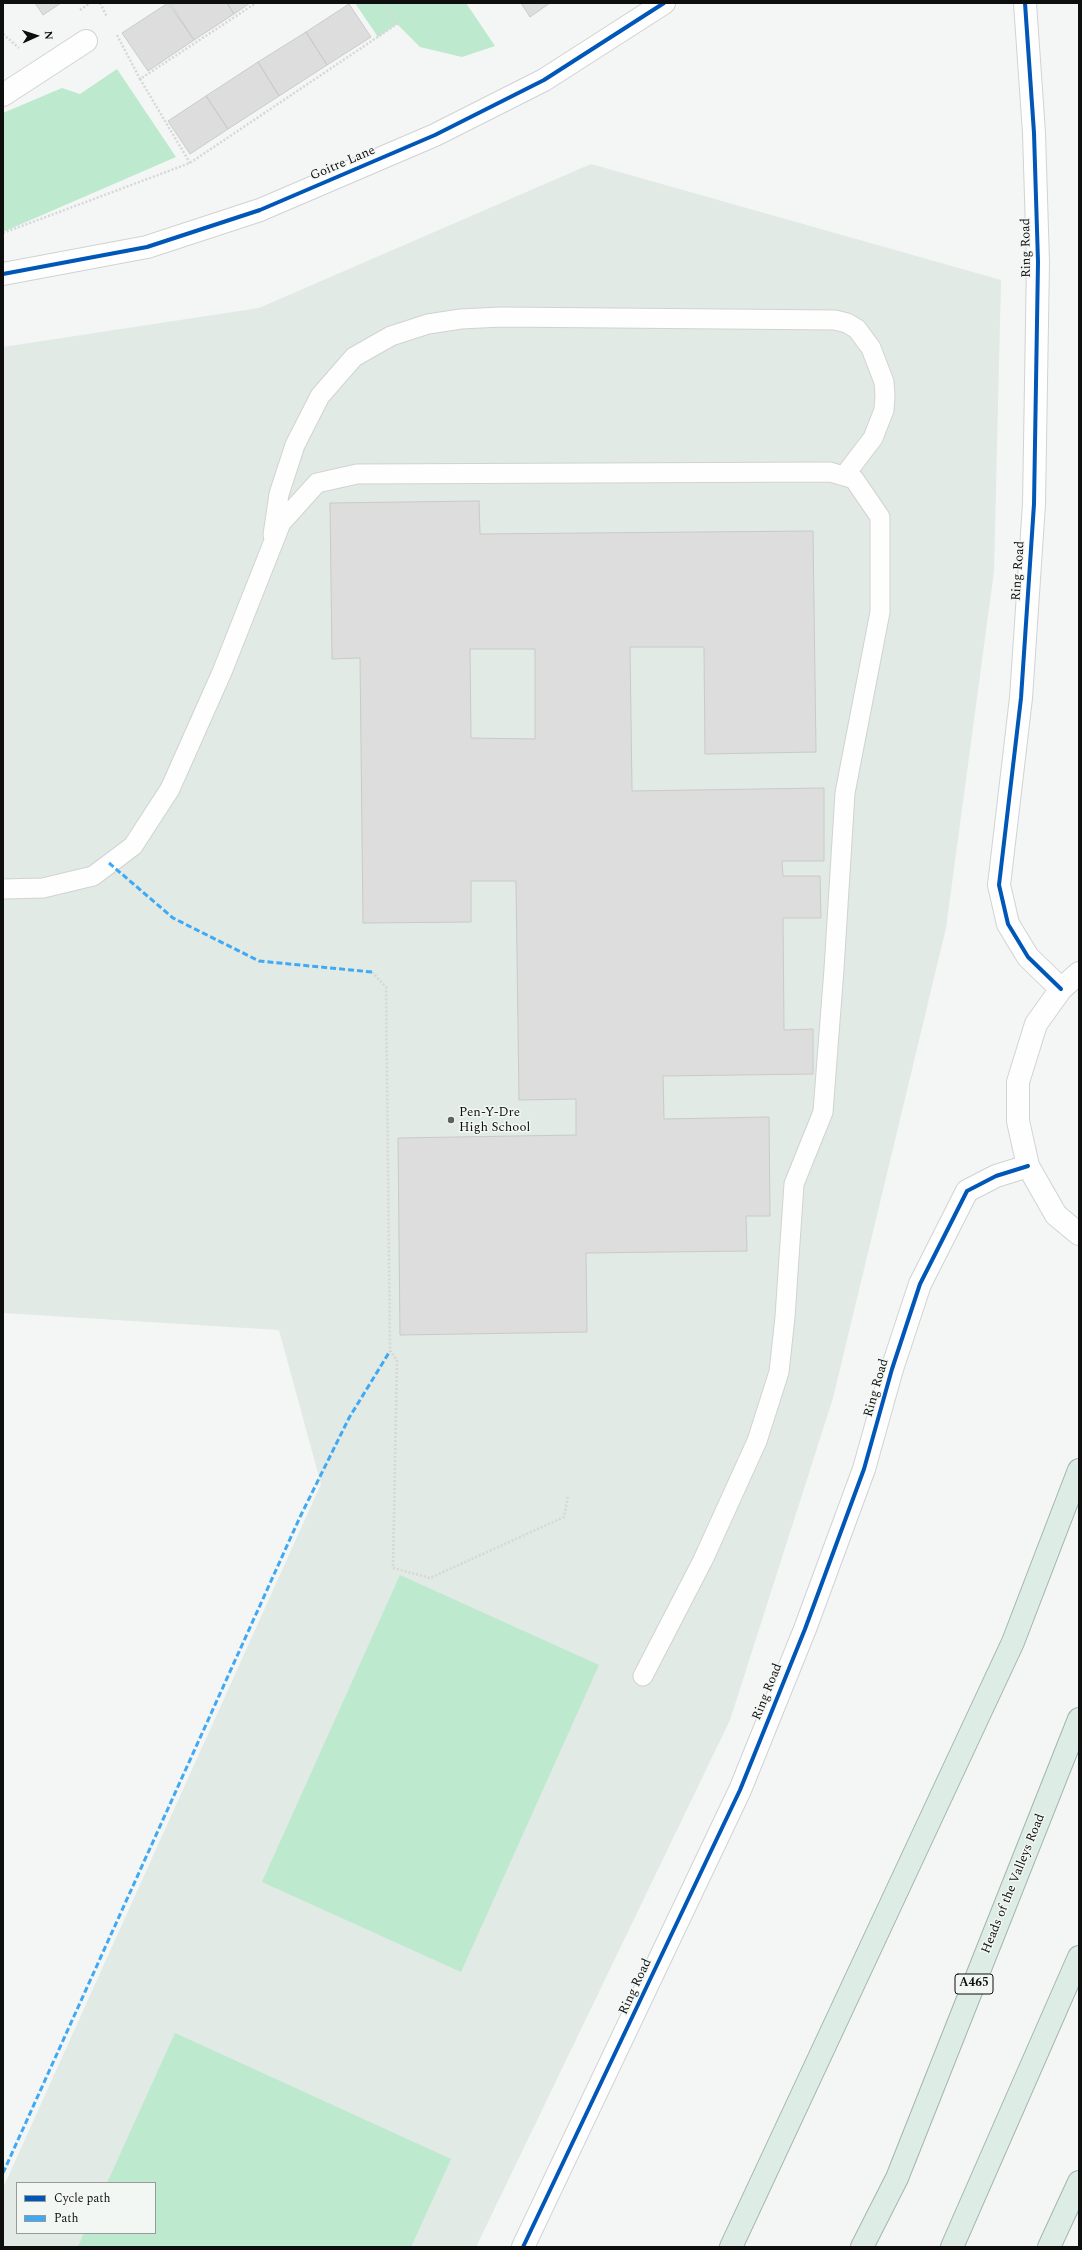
<!DOCTYPE html>
<style>
body{margin:0}
#map{position:relative;width:1082px;height:2250px;overflow:hidden;background:#f3f6f4;font-family:Spectral,serif}
canvas{display:block}
.frame{position:absolute;inset:0;border:4px solid #0d0f0e;pointer-events:none}
.legend{position:absolute;left:16px;top:2182px;width:140px;height:52px;box-sizing:border-box;background:#f2f7f4;border:1px solid #969a98;margin:0;padding:5px 7px;list-style:none;font-size:12px;color:#0d0f0e}
.legend li{display:flex;align-items:center;gap:8px;height:20px}
.legend b{width:20px;border:1px solid #969a98}
.north{position:absolute;left:16px;top:16px;width:40px;height:40px;-webkit-text-stroke:3px #f2f7f4;paint-order:stroke;rotate:87deg;font-size:11px;font-weight:700;line-height:16px;text-align:center;color:#0d0f0e}
.north::after{content:'';display:block;margin:auto;width:14px;height:18px;background:#0d0f0e;clip-path:polygon(50% 0,100% 100%,50% 72%,0 100%)}
</style>
<div id="map">
<canvas width="1082" height="2250"></canvas>
<div class="frame"></div>
<ul class="legend">
<li><b style="height:5px;background:#0057b8"></b>Cycle path</li>
<li><b style="height:5px;background:#3fa9f5"></b>Path</li>
</ul>
<div class="north">N</div>
</div>
<script>
const ctx = document.querySelector('canvas').getContext('2d');
ctx.lineJoin = 'round';
function fill(path, color) { ctx.fillStyle = color; ctx.fill(path, 'evenodd'); }
const poly = rows => new Path2D(rows.map(r => 'M' + r).join(''));
function stroke(path, color, width, dash) { ctx.strokeStyle = color; ctx.lineWidth = width; ctx.lineCap = dash ? 'butt' : 'round'; ctx.setLineDash(dash || []); ctx.stroke(path); }
function label(font, color, halo, rows, align = 'center') {
  ctx.font = font + ' Spectral,serif'; ctx.lineWidth = 3; ctx.setLineDash([]); ctx.textBaseline = 'middle'; ctx.strokeStyle = halo; ctx.fillStyle = color; for (const [text, x, y, turn = 0] of rows) {
    ctx.save(); ctx.translate(x, y); ctx.rotate((+turn || 0) * Math.PI / 180); ctx.textAlign = isNaN(turn) ? turn : align; if (halo) ctx.strokeText(text, 0, 0); ctx.fillText(text, 0, 0); ctx.restore();
  }
}
fill(poly([
 [591,164,1001,280,994,571,946,928,833,1398,730,1720,476,2247,3,2247,3,2188,321,1484,279,1330,3,1313,3,347,259,308],
 [17,2183,155,2183,155,2233,17,2233]
]), '#e1eae4');
fill(poly([
 [355,3,466,3,495,46,462,57,420,47,397,24,378,37],
 [117,69,176,157,3,232,3,113,62,88,80,94],
 [400,1575,599,1665,461,1972,262,1882],
 [175,2033,451,2159,411,2247,78,2247,84,2233,155,2233,155,2183,107,2183]
]), '#bde9cf');
const building = poly([
 [35,3,61,3,43,15,35,3],
 [168,3,194,40,148,71,122,33,168,3],
 [170,3,227,3,234,14,194,40,170,3],
 [227,3,250,3,234,14,227,3],
 [521,3,550,3,530,17,521,3],
 [349,4,371,37,327,65,306,32,349,4],
 [306,32,327,65,279,96,258,62,306,32],
 [258,62,279,96,228,129,206,96,258,62],
 [206,96,228,129,190,154,168,121,206,96],
 [479,501,480,534,813,531,816,752,705,754,704,647,630,647,632,791,824,788,824,861,782,861,783,876,820,876,821,918,783,918,784,1030,813,1029,813,1074,663,1076,664,1119,769,1117,770,1216,746,1216,747,1251,586,1253,587,1332,400,1335,398,1138,576,1135,576,1099,519,1100,516,881,471,881,471,922,363,923,360,658,332,659,330,503,479,501],
 [470,649,535,649,535,739,471,738,470,649]
]);
fill(building, '#ddd');
stroke(building, '#c9caca', 1);
const service = poly([
 [273,535,279,494,295,445,320,396,354,357,391,336,428,324,461,319,501,317,835,320,847,323,857,329,871,348,884,382,885,395,884,410,873,438,844,476],
 [3,889,43,888,93,876,133,846,170,789,222,672,281,523,317,483,357,474,830,472,854,479,880,517,880,612,845,793,834,969,823,1112,794,1184,785,1317,779,1372,757,1441,703,1560,643,1676]
]);
const minor = poly([
 [3,95,86,41],
 [3,274,147,247,260,210,435,135,544,80,664,3]
]);
const tertiary = poly([
 [1025,3,1034,133,1038,262,1034,504,1021,698,999,885,1008,924,1028,957,1061,989],
 [1079,973,1061,989,1036,1024,1018,1082,1018,1121,1028,1166,1056,1215,1079,1234],
 [523,2247,740,1790,805,1629,864,1469,892,1369,920,1284,967,1191,996,1176,1028,1166]
]);
const trunk = poly([
 [731,2247,1013,1642,1079,1470],
 [862,2247,897,2178,1079,1719],
 [952,2247,1079,1957],
 [1049,2247,1079,2182]
]);
stroke(service, '#d1d3d2', 21);
stroke(minor, '#d1d3d2', 24);
stroke(tertiary, '#d1d3d2', 24);
stroke(trunk, '#a3b6ac', 24);
stroke(poly([
 [100,3,107,17],
 [80,10,90,3],
 [3,34,19,48],
 [117,35,140,79,256,3],
 [140,79,190,163],
 [3,233,190,163,397,24,383,3],
 [372,972,386,987,390,1351,397,1360,393,1568,430,1578,564,1517,568,1496]
]), '#d7d7d7', 2.5, [2, 2]);
stroke(service, '#fdfefd', 19);
stroke(minor, '#fdfefd', 22);
stroke(tertiary, '#fdfefd', 22);
stroke(trunk, '#deece6', 22);
stroke(poly([
 [109,863,173,918,259,961,372,972],
 [3,2173,300,1517,349,1418,390,1351]
]), '#3fa9f5', 3, [6, 3]);
stroke(poly([
 [1025,3,1034,133,1038,262,1034,504,1021,698,999,885,1008,924,1028,957,1061,989],
 [3,274,147,247,260,210,435,135,544,80,664,3],
 [523,2247,740,1790,805,1629,864,1469,892,1369,920,1284,967,1191,996,1176,1028,1166]
]), '#0057b8', 4);
for (const [x, y, r, color] of [
 [451,1120,4,"#5e605e"]
]) { const dot = new Path2D(); dot.arc(x, y, r, 0, 2 * Math.PI); ctx.fillStyle = color; ctx.fill(dot); stroke(dot, '#f2f7f4', 1.5); }
for (const [x, y, w] of [
 [974,1984,38]
]) { const box = new Path2D(); box.roundRect(x - w / 2, y - 10, w, 20, 3); ctx.fillStyle = '#f2f7f4'; ctx.fill(box); stroke(box, '#0d0f0e', 1); }
label('bold 12px', '#0d0f0e', null, [
 ["A465",974,1984]
]);
label('13px', '#0d0f0e', '#f2f7f4', [
 ["Goitre Lane",343,164,-23],
 ["Ring Road",1027,248,-91],
 ["Ring Road",1019,571,-86],
 ["Ring Road",877,1388,-74],
 ["Ring Road",768,1692,-68],
 ["Heads of the Valleys Road",1014,1884,-68],
 ["Ring Road",636,1987,-65]
]);
label('13px', '#0d0f0e', '#f2f7f4', [
 ["Pen-Y-Dre",459,1113],
 ["High School",459,1128]
], 'left');
</script>
